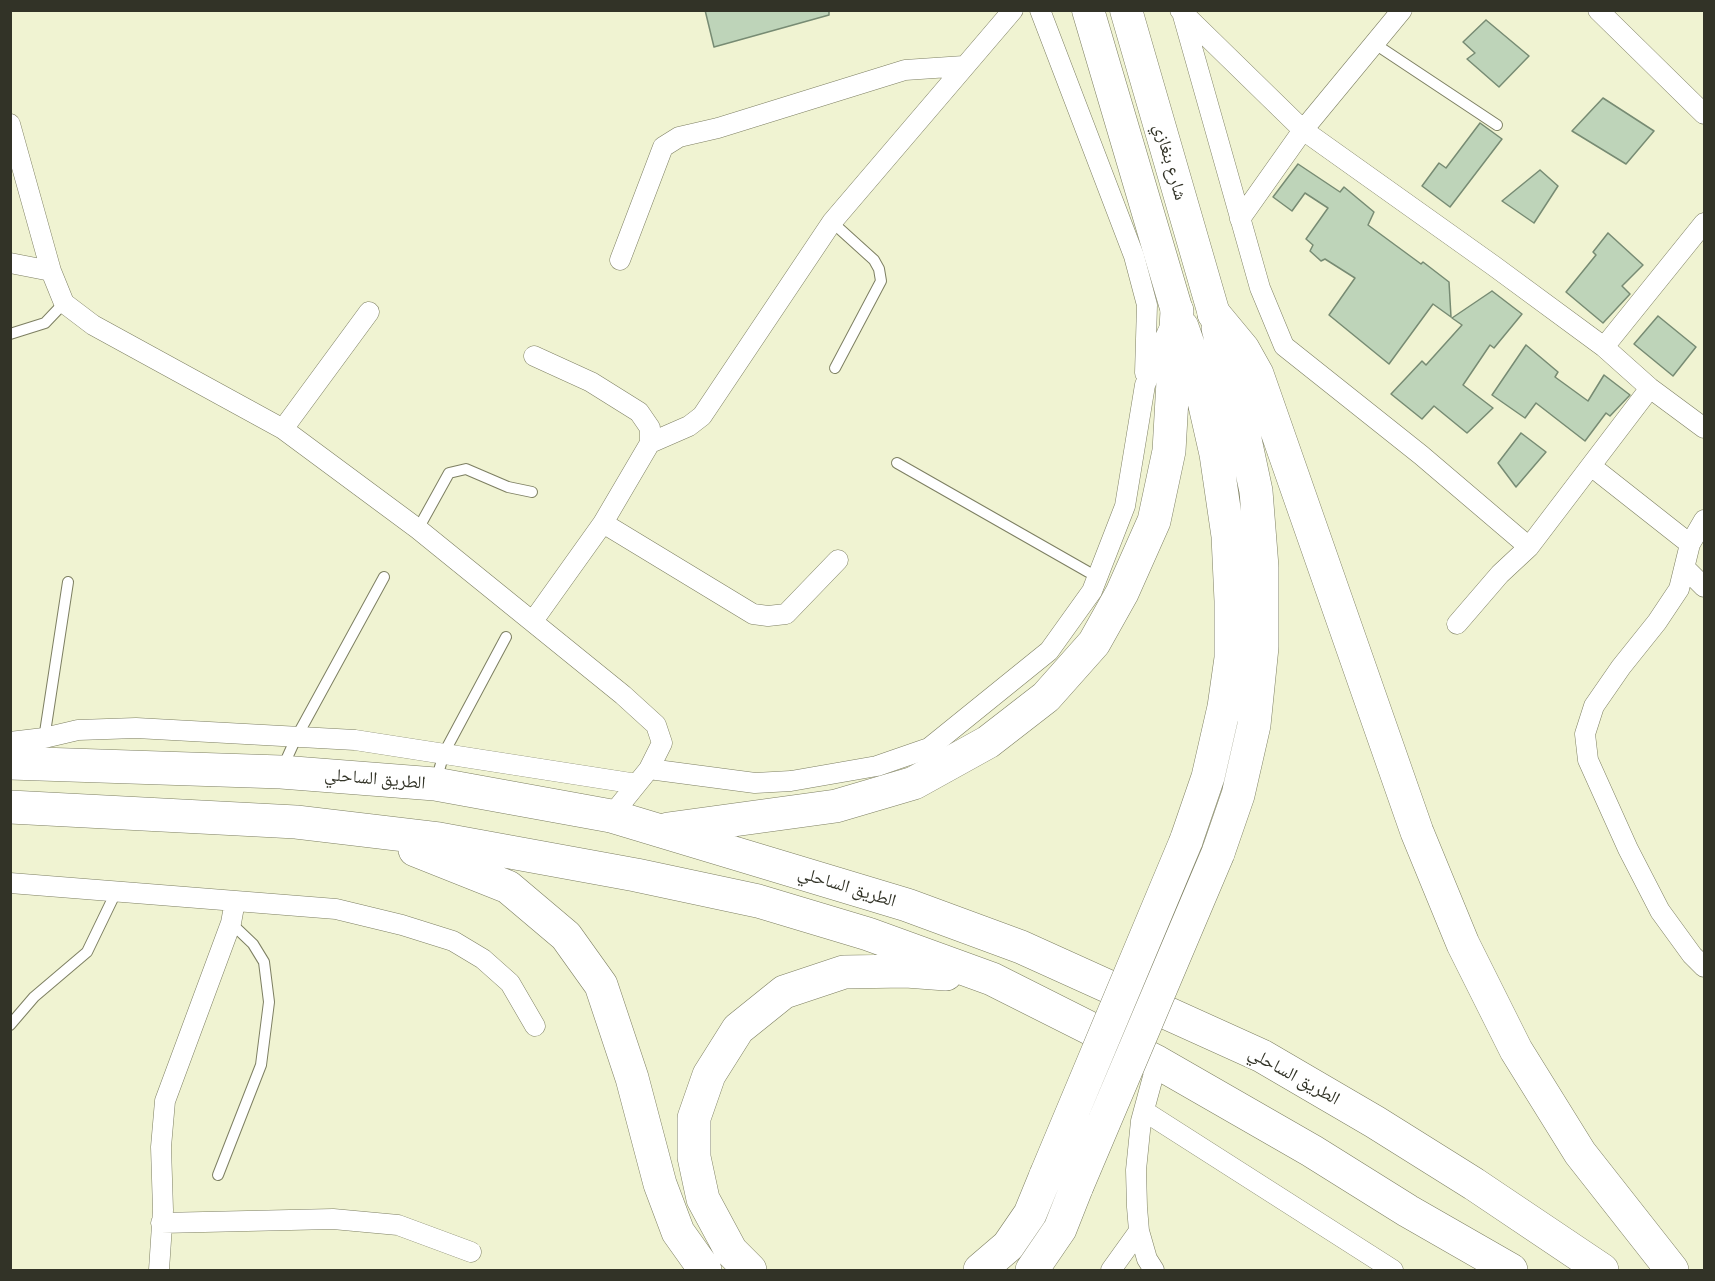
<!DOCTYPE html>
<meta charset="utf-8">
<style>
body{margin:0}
#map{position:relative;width:1715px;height:1281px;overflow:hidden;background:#f0f3d2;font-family:Cabin,sans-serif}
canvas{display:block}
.frame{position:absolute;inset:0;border:12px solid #323327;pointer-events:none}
</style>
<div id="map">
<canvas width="1715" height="1281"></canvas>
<div class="frame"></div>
</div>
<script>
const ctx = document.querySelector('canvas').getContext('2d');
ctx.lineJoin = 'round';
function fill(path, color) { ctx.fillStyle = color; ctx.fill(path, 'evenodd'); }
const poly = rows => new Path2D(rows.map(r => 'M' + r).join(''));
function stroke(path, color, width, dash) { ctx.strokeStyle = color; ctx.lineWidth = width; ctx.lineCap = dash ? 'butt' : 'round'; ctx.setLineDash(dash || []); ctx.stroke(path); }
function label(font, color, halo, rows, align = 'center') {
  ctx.font = font + ' Cabin,"Noto Naskh Arabic",sans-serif'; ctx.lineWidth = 4.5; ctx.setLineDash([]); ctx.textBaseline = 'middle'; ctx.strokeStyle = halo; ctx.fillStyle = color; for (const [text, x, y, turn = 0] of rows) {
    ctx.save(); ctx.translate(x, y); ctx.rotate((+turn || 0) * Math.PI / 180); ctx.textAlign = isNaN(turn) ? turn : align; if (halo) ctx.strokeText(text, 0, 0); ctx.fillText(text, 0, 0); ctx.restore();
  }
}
const building = poly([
 [705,10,829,10,829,15,714,47,705,10],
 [1486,20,1529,56,1499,87,1467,59,1475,53,1463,42,1486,20],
 [1603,98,1654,131,1626,164,1572,131,1603,98],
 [1480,123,1502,139,1450,207,1422,186,1439,163,1446,168,1480,123],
 [1298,164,1340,192,1344,187,1374,212,1368,225,1421,264,1423,262,1449,282,1451,317,1433,304,1389,364,1329,315,1355,278,1325,259,1321,261,1310,251,1313,245,1306,239,1328,208,1305,193,1292,211,1273,197,1298,164],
 [1540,170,1558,186,1534,223,1502,201,1540,170],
 [1608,233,1643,265,1622,286,1630,294,1603,323,1566,292,1596,255,1593,252,1608,233],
 [1492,291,1522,314,1494,348,1490,345,1463,385,1493,408,1467,433,1434,406,1422,419,1391,394,1422,361,1426,365,1462,325,1452,318,1492,291],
 [1658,316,1696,347,1673,376,1634,344,1658,316],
 [1526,345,1558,372,1555,377,1588,401,1604,375,1630,395,1610,416,1606,413,1585,441,1536,403,1525,418,1492,395,1526,345],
 [1521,433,1546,452,1516,487,1498,463,1521,433]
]);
fill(building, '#bed4b9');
stroke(building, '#778b73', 1.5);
const service = poly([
 [1375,44,1497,125],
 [832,222,874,260,879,269,881,281,835,368],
 [10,334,45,323,64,303],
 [897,463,1097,577],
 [418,529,449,473,466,469,508,487,532,492],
 [44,739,68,582],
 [282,769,296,738,384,577],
 [436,781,444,753,506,637],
 [10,1025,34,997,87,952,116,892],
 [218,1175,261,1065,269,1002,264,962,253,944,231,923]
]);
const minor = poly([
 [1040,10,1134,256,1147,305,1145,373],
 [1180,10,1303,130,1494,266,1604,347,1650,388,1704,428],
 [1598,10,1704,114],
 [1182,12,1260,288,1284,346,1421,455,1529,547],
 [10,124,51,271,64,303,93,325,283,429,418,529,623,695,656,725,662,743,649,769,611,816],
 [1240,219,1303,130,1402,10],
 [620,260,663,147,679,137,718,128,905,70,964,66],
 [10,263,51,271],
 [1604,347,1704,223],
 [283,429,369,312],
 [650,443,689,426,702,416,832,222,1013,10],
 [1591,466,1690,544],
 [1704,520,1690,544,1679,589,1657,622,1621,667,1594,706,1585,734,1588,760,1628,849,1660,911,1692,955,1704,967],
 [603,523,753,614,768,616,786,614,838,560],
 [1685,568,1704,587],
 [533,621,603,523,650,443,650,428,639,412,591,382,534,356],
 [1457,624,1500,574,1529,547,1650,388],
 [10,742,44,738,78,730,136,728,355,740,637,784],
 [649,769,755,783,791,781,877,766,929,748,1049,651,1092,591,1125,506,1145,385,1168,331],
 [10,883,336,909,402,925,453,941,483,959,510,983,535,1026],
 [1144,1111,1393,1270],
 [161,1223,333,1219,398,1225,471,1252],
 [159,1270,163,1210,161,1147,165,1101,231,923,235,901],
 [1111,1270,1139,1231],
 [1154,1270,1147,1259,1139,1231,1137,1207,1136,1170,1141,1121,1157,1062]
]);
const primary = poly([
 [1088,10,1177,311],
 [1126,10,1214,314]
]);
const trunk = poly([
 [1214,314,1243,349,1257,374,1417,832,1463,944,1516,1050,1580,1153,1672,1270],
 [1182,327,1197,370,1216,454,1228,536,1231,601,1231,658,1224,707,1208,777,1186,841],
 [1218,328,1237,402,1256,491,1262,567,1262,647,1254,725,1238,795,1218,853],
 [10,763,281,772,435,784,611,816,907,905,1021,947,1262,1056,1375,1122,1474,1184,1602,1270],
 [10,807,296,822,439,839,636,875,758,901,868,934,992,979,1157,1062,1312,1151,1408,1211,1511,1270],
 [668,829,836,806,914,783,988,742,1046,697,1094,643,1122,593,1154,521,1169,451,1177,311],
 [415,850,508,887,566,936,601,985,632,1078,660,1184,678,1232,705,1270],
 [750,1270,731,1251,703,1199,694,1157,694,1118,709,1075,738,1029,784,992,844,972,906,971,946,974],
 [980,1270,1008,1246,1030,1214,1046,1175],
 [1032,1270,1060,1229,1077,1186]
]);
stroke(service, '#7d7f62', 12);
stroke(minor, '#7d7f62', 21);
stroke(primary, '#7d7f62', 33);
stroke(trunk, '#7d7f62', 34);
stroke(service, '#fff', 10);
stroke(minor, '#fff', 20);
stroke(primary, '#fff', 32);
stroke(trunk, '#fff', 33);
const trunkBridge = poly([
 [1046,1175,1186,841],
 [1077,1186,1218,853]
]);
stroke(trunkBridge, '#7d7f62', 34, []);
stroke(trunkBridge, '#fff', 33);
label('18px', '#323327', '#fff', [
 ["شارع بنغازي",1170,162,74],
 ["الطريق الساحلي",375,779,5],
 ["الطريق الساحلي",847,887,17],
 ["الطريق الساحلي",1294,1076,29]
]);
</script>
